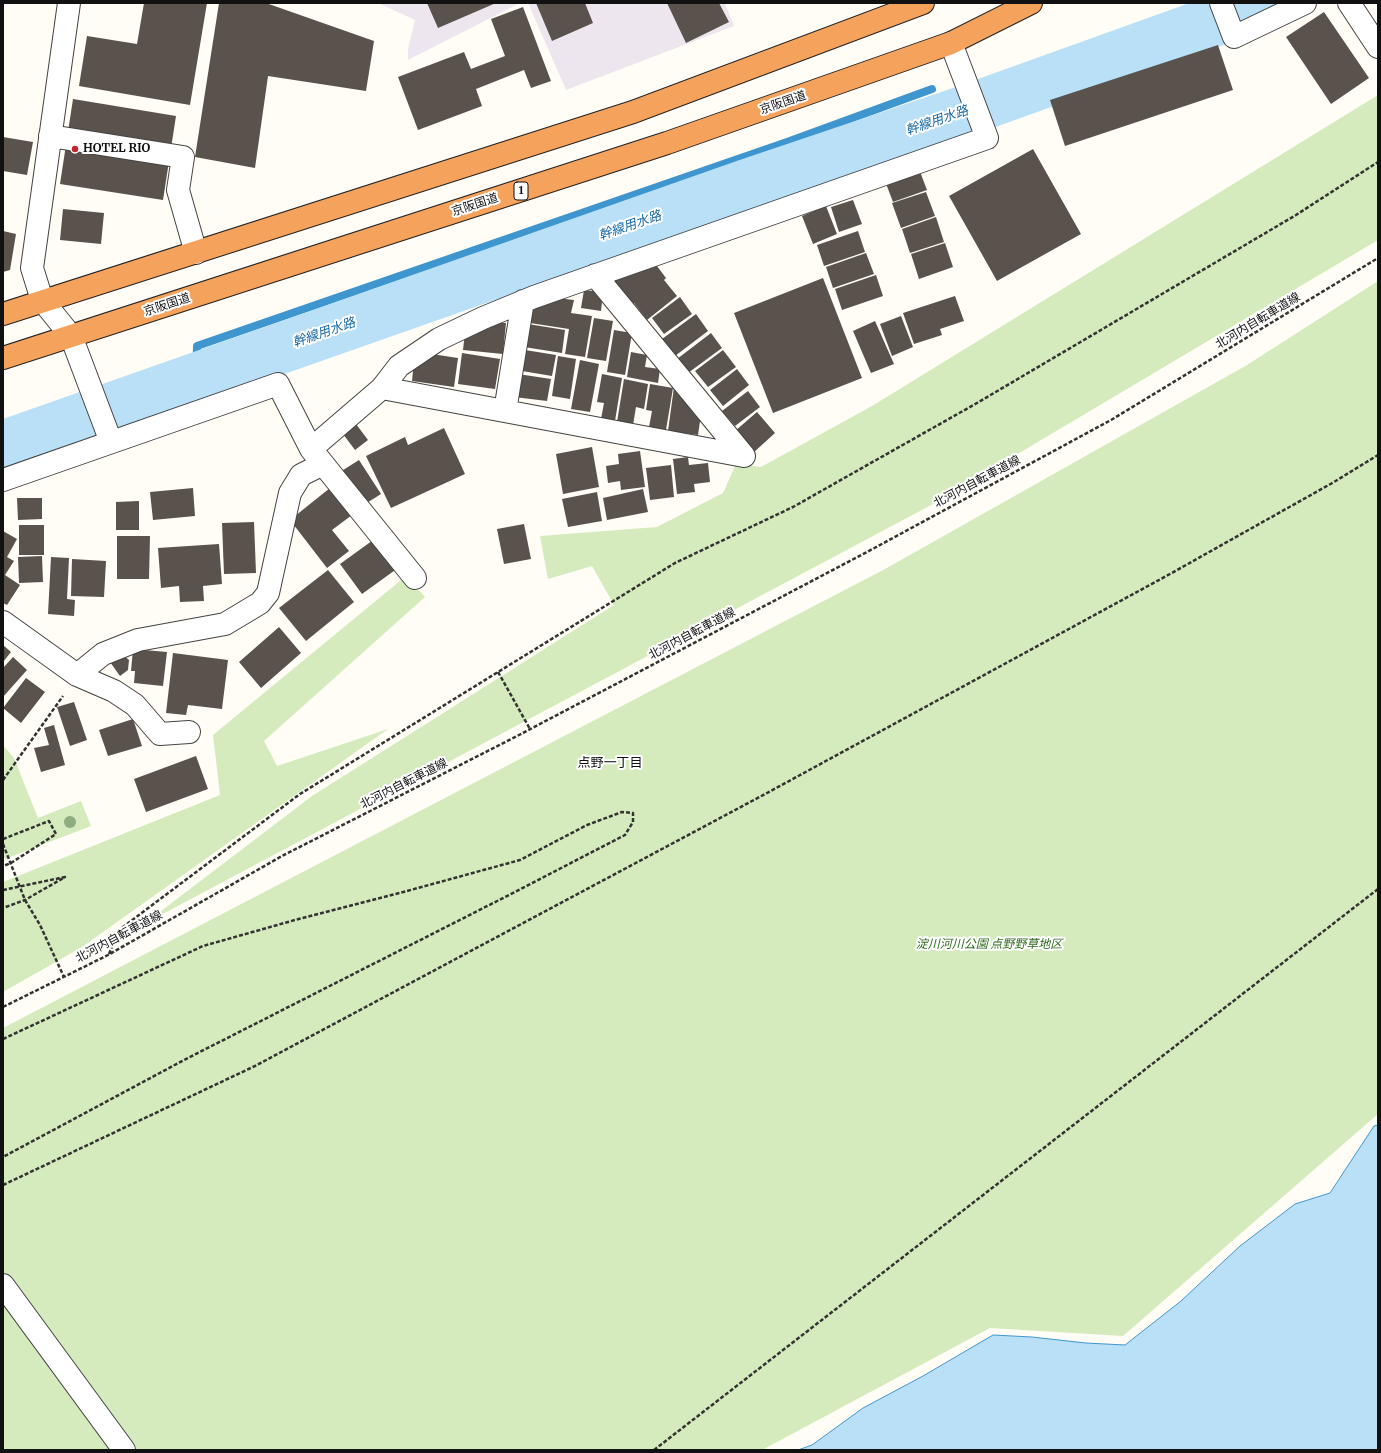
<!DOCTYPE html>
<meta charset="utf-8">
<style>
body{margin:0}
#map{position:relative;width:1381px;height:1453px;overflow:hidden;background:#fffdf5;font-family:Merriweather,serif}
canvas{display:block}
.frame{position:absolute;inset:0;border:4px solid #111;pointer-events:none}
</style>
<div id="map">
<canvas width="1381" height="1453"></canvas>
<div class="frame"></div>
</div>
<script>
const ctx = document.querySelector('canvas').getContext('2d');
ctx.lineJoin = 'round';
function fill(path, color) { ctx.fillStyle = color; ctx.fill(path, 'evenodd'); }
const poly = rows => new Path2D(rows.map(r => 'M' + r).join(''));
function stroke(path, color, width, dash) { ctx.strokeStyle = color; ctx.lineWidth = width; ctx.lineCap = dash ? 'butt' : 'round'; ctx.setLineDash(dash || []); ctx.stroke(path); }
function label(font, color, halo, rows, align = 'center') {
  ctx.font = font + ' Merriweather,"Noto Sans JP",serif'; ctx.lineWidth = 4; ctx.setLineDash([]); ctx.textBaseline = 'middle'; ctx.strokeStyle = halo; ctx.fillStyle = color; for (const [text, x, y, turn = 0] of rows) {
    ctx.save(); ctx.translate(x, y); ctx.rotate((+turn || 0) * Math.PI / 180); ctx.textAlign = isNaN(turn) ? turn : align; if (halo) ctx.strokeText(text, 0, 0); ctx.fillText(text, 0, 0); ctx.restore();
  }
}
fill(poly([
 [378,3,520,3,408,60,408,49,415,20],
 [528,3,725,3,734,26,566,90]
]), '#eee6ef');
fill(poly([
 [1378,95,1378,240,935,503,144,924,312,796,614,605,592,566,548,579,540,536,657,527,723,493,736,464,761,467,872,406],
 [1378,281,1378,1114,1123,1336,990,1328,762,1450,3,1450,3,1028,885,569,1247,365],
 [406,576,425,597,264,741,277,766,388,729,82,947,3,992,3,882,220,795,213,735],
 [3,745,14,758,38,818,81,801,91,826,5,859,3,854]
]), '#d5ebbd');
const water = poly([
 [1378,1125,1378,1450,798,1450,812,1445,863,1408,923,1376,993,1335,1032,1337,1086,1343,1125,1345,1181,1301,1240,1246,1295,1204,1330,1193,1374,1126,1378,1125]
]);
fill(water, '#b9e0f7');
stroke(water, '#3f96cf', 1);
stroke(poly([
 [196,379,197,346,787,142,932,89]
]), '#3f96cf', 8);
stroke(poly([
 [3,446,748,184,959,113,1212,22,1256,3]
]), '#b9e0f7', 51);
fill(poly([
 [144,3,207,3,190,105,79,86,87,36,137,44],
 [219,3,266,3,374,41,366,91,268,76,255,168,195,157],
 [427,3,496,3,438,28],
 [536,3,585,3,593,23,552,41],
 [667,3,719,3,729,22,686,43],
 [523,7,551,81,531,88,524,70,476,89,482,106,418,130,398,77,464,52,471,69,505,56,491,19],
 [1324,12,1369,78,1331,104,1286,37],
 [1218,45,1233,90,1065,146,1050,100],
 [73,99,176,116,163,200,60,184],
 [3,137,33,142,27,175,3,171],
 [1033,149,1081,234,997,281,949,196],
 [919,169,927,190,893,202,885,181],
 [926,192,935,216,901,228,892,203],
 [853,200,862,224,839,232,831,207],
 [826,206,837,234,813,244,802,216],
 [63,209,104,213,101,244,60,240],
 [936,217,944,242,910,253,902,229],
 [3,231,16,234,10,270,3,272],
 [858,231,865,252,824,266,817,245],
 [945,243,953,267,919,279,911,254],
 [866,253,874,274,833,288,826,267],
 [651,258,666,278,664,280,677,296,647,320,634,303,630,306,612,283,628,271],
 [876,275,883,296,842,310,835,289],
 [823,278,862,378,773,413,734,313],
 [584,290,603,292,601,311,581,308],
 [955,296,964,321,940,329,942,335,914,344,903,313],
 [680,297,692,314,664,334,652,318],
 [557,298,574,300,571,313,592,316,585,357,565,354,569,329,530,323,533,307],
 [696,314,708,331,675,356,662,339],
 [901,316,913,347,892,356,880,324],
 [594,318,613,321,606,361,587,358],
 [486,321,506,323,503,354,463,350,465,332],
 [875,321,894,364,871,373,853,331],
 [528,324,565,330,562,353,524,347],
 [614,330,632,333,625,375,607,372],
 [711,333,722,348,688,373,677,359],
 [525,350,556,355,552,376,522,371],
 [723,350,736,367,708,387,695,371],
 [631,352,647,355,645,367,660,369,658,383,627,377],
 [425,353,458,358,454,387,412,381,414,361],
 [462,353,500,359,495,389,458,384],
 [558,356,576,359,570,399,552,396],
 [580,360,599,364,590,412,571,409],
 [737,369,749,385,723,406,710,390],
 [518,374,551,379,547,401,514,397],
 [602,374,622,378,615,421,601,419,604,403,597,402],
 [624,379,648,384,644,409,636,407,633,425,617,422],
 [650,384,673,388,666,430,649,427,652,411,646,410],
 [674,387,682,389,680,397,689,399,701,414,698,435,668,431],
 [748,391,760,407,735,426,722,411],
 [757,412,775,433,753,453,735,431],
 [356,424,368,440,355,450,343,434],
 [444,428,465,474,391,508,366,456,405,437,408,445],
 [592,447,599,487,563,494,556,454],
 [640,451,645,487,621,490,620,481,608,483,606,466,619,464,618,454],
 [688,457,689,465,708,463,710,482,694,484,695,492,677,494,673,459],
 [359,460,381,494,362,506,340,472],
 [671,465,674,497,650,500,646,468],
 [193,488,195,516,153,520,150,492],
 [330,488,352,515,332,530,349,551,327,568,290,520],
 [643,489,648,512,607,520,603,498],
 [597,492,602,521,568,527,562,499],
 [17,498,42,498,42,519,18,520],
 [139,501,139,530,116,530,116,502],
 [254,522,256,573,224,574,222,523],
 [524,524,531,559,504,564,497,529],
 [19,525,44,525,44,555,19,555],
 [3,531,17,539,7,557,14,561,5,575,20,585,7,605,3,603],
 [117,536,150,536,149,579,117,579],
 [376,538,398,568,362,594,340,564],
 [219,544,222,584,203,586,204,601,180,602,179,586,161,588,158,548],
 [42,556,43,582,19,583,18,557],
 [51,557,69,558,67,599,75,600,74,616,48,614],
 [72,559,106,561,104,597,71,596],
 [328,570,354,602,306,641,279,608],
 [279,627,301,653,261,688,239,662],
 [3,645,11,652,3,662],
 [133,649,167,652,163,686,134,683,135,671,131,671],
 [173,653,228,660,222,709,188,705,186,715,166,713],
 [122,654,129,660,128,670,120,676,110,662],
 [13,657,27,670,3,697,3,668],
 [26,678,45,692,21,723,3,708],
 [74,702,87,740,70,746,57,707],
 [133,719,142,746,108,756,99,730],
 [54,725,65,765,41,772,34,748,49,745,44,728],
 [196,756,208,789,146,812,134,779]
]), '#5a524d');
const minor = poly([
 [69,3,32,268,42,300,71,336,111,442],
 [1221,3,1234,37,1305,3],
 [1349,3,1378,47],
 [50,136,183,157,178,190,196,253],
 [382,388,744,456,595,275],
 [505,411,523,301],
 [311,449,382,388,399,366,439,339,483,318,534,297,987,138,951,43],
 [3,480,278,384,311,449,415,578],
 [3,622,77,675,114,691,135,705,160,734,189,732],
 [77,675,103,654,138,640,225,624,260,603,268,593,290,493,301,475,323,464],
 [3,1285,124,1450]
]);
const highway = poly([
 [3,314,633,112,923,3],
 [3,358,667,143,951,43,1031,3]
]);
stroke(minor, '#444', 24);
stroke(highway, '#222', 24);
stroke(poly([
 [498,672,530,729],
 [3,780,63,696],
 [3,839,49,821,56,834,11,863,3,866],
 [3,844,25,900,40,925,64,977],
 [3,890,65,877,25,900,3,908],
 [109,954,119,930,300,794,675,563,793,507,977,403,1296,215,1378,162],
 [3,1007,108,955,282,856,519,735,867,552,1111,420,1378,258],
 [3,1039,203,946,295,920,407,891,520,860,587,825,622,812,633,813,633,822,625,835,509,895,184,1060,3,1157],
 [3,1185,255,1066,767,793,1170,574,1334,482,1378,455],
 [654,1450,1378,889]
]), '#333', 2.5, [4, 2]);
stroke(minor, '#fff', 22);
stroke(highway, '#f5a25d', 22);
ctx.fillStyle = '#8dad7f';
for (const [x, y] of [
 [70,822]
]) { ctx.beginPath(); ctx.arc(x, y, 6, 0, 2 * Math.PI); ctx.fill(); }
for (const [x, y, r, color] of [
 [75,149,4,"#c4262e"]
]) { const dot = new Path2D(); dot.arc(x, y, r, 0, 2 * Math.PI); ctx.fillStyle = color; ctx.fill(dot); stroke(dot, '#fff', 1.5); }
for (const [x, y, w] of [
 [521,191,14]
]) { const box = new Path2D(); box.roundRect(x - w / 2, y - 9, w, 18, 3); ctx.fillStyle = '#fff'; ctx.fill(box); stroke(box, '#111', 1); }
label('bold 11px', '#111', null, [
 ["1",521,191]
]);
label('12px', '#111', '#fff', [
 ["京阪国道",783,103,-19],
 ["京阪国道",475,205,-18],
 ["京阪国道",167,305,-18],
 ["北河内自転車道線",1258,321,-31],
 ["北河内自転車道線",977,482,-28],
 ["北河内自転車道線",692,634,-28],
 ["北河内自転車道線",404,784,-27],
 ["北河内自転車道線",119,937,-28]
]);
label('bold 12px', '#111', '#fff', [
 ["HOTEL RIO",83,149]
], 'left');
label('italic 12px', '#2f6b1f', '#fff', [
 ["淀川河川公園 点野野草地区",989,945]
]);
label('italic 13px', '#1768a6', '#fff', [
 ["幹線用水路",937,121,-19],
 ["幹線用水路",630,226,-19],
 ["幹線用水路",324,333,-19]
]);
label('13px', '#111', '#fff', [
 ["点野一丁目",610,763]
]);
</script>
